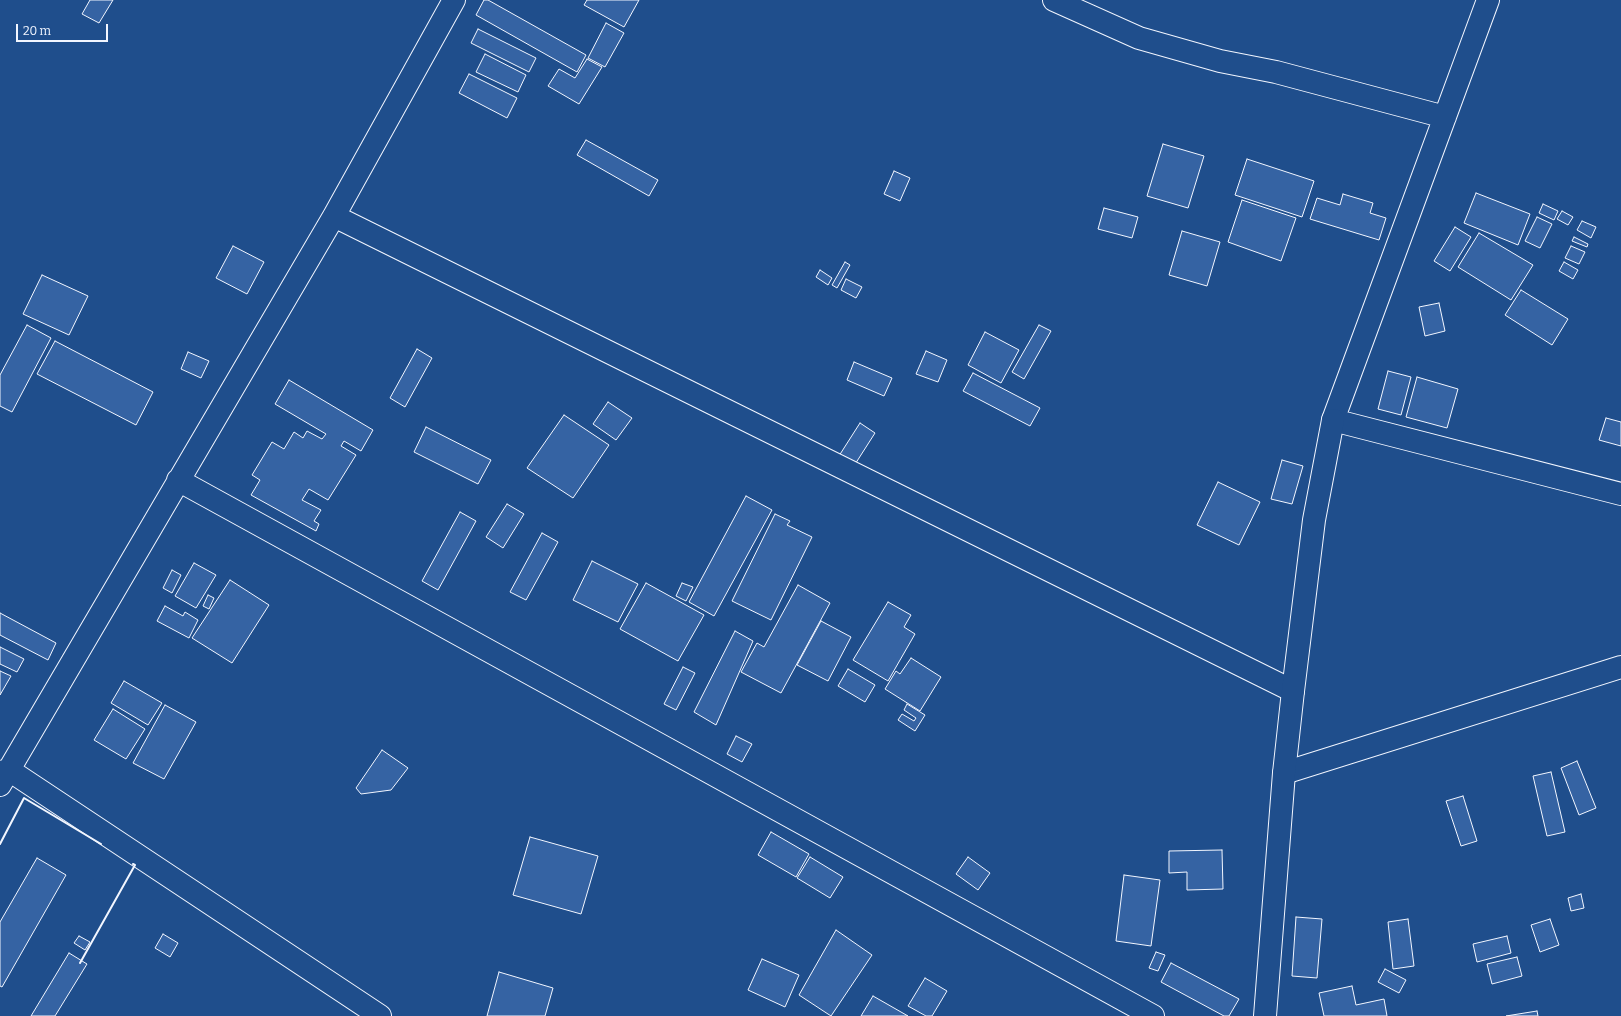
<!DOCTYPE html>
<style>
body{margin:0}
#map{position:relative;width:1621px;height:1016px;overflow:hidden;background:#1f4e8c;font-family:Bitter,serif}
canvas{display:block}
.scale{position:absolute;left:16px;top:24px;width:92px;height:18px;box-sizing:border-box;border:2px solid #f2f6ff;border-top:0;padding-left:5px;font-size:12px;line-height:14px;white-space:nowrap;color:#f2f6ff;-webkit-text-stroke:3px #1f4e8c;paint-order:stroke}
</style>
<div id="map">
<canvas width="1621" height="1016"></canvas>
<div class="scale">20 m</div>
</div>
<script>
const ctx = document.querySelector('canvas').getContext('2d');
ctx.lineJoin = 'round';
function fill(path, color) { ctx.fillStyle = color; ctx.fill(path, 'evenodd'); }
const poly = rows => new Path2D(rows.map(r => 'M' + r).join(''));
function stroke(path, color, width, dash) { ctx.strokeStyle = color; ctx.lineWidth = width; ctx.lineCap = dash ? 'butt' : 'round'; ctx.setLineDash(dash || []); ctx.stroke(path); }
const building = poly([
 [90,0,113,0,99,23,82,14,90,0],
 [484,0,488,0,586,55,577,72,476,15,484,0],
 [587,0,639,0,624,27,584,5,587,0],
 [606,23,624,33,605,67,588,58,606,23],
 [478,29,536,58,529,72,471,43,478,29],
 [485,54,526,75,518,92,476,72,485,54],
 [587,59,602,67,579,104,548,86,559,69,575,78,587,59],
 [469,74,517,98,507,118,459,93,469,74],
 [586,140,658,180,649,196,577,155,586,140],
 [1163,144,1204,156,1188,208,1147,196,1163,144],
 [1247,159,1314,181,1302,217,1235,195,1247,159],
 [894,171,910,178,900,201,884,194,894,171],
 [1476,193,1530,214,1518,245,1464,223,1476,193],
 [1343,194,1373,203,1370,213,1386,218,1379,240,1310,219,1317,198,1340,205,1343,194],
 [1242,200,1296,218,1281,261,1228,242,1242,200],
 [1543,204,1558,211,1554,220,1539,213,1543,204],
 [1104,208,1138,217,1132,238,1098,229,1104,208],
 [1562,211,1573,217,1568,225,1557,219,1562,211],
 [1537,217,1552,224,1540,248,1525,241,1537,217],
 [1582,221,1596,227,1591,238,1577,230,1582,221],
 [1455,227,1471,237,1450,271,1434,261,1455,227],
 [1182,231,1220,242,1207,286,1169,275,1182,231],
 [1479,233,1533,265,1511,300,1458,267,1479,233],
 [1574,237,1588,244,1587,247,1572,241,1574,237],
 [233,246,264,262,247,294,216,278,233,246],
 [1571,246,1585,252,1579,264,1565,258,1571,246],
 [845,262,850,265,837,288,832,285,845,262],
 [1564,262,1578,270,1573,279,1559,271,1564,262],
 [820,270,832,278,828,285,816,277,820,270],
 [42,275,88,296,69,335,23,314,42,275],
 [846,279,862,287,856,298,841,290,846,279],
 [1521,290,1568,319,1552,345,1505,315,1521,290],
 [1439,303,1445,331,1425,336,1419,307,1439,303],
 [27,325,51,338,12,412,0,406,0,375,27,325],
 [1039,325,1051,331,1024,379,1012,372,1039,325],
 [985,332,1019,350,1001,383,968,365,985,332],
 [55,341,153,392,136,425,37,374,55,341],
 [417,349,432,358,405,407,390,398,417,349],
 [926,351,947,360,938,382,916,374,926,351],
 [188,352,209,361,201,378,181,369,188,352],
 [854,362,892,378,884,396,847,380,854,362],
 [1388,371,1411,377,1401,415,1378,409,1388,371],
 [973,373,1040,408,1030,426,963,391,973,373],
 [1417,377,1458,389,1447,428,1406,417,1417,377],
 [289,380,373,430,361,451,344,441,341,446,356,455,328,500,309,489,302,500,321,510,314,521,319,524,316,531,251,495,260,480,252,475,272,442,284,449,294,432,303,438,307,431,322,439,326,434,275,404,289,380],
 [608,402,632,418,616,440,593,424,608,402],
 [564,415,609,445,573,498,527,468,564,415],
 [1606,418,1621,422,1621,446,1599,440,1606,418],
 [860,423,875,433,852,469,837,459,860,423],
 [426,427,491,460,478,484,414,452,426,427],
 [1282,460,1303,466,1292,504,1271,499,1282,460],
 [1218,482,1260,502,1239,545,1197,525,1218,482],
 [746,496,772,510,714,616,689,602,746,496],
 [507,504,524,514,503,548,486,537,507,504],
 [460,512,476,521,438,590,422,581,460,512],
 [775,514,790,521,787,525,812,537,771,620,732,601,775,514],
 [542,533,558,542,526,600,510,592,542,533],
 [592,561,638,584,618,622,573,600,592,561],
 [194,563,216,575,196,608,175,596,194,563],
 [172,570,181,575,172,593,163,588,172,570],
 [230,580,269,605,232,663,192,638,230,580],
 [646,583,704,615,678,661,620,629,646,583],
 [682,583,693,587,686,601,676,596,682,583],
 [798,585,830,603,781,693,741,672,757,643,764,647,798,585],
 [208,595,214,598,209,609,203,606,208,595],
 [888,602,911,615,904,627,915,634,888,681,853,660,888,602],
 [165,606,183,616,185,612,198,620,189,638,157,621,165,606],
 [0,613,56,643,48,660,0,635,0,613],
 [821,621,851,637,828,681,797,665,821,621],
 [735,631,753,641,716,725,694,712,735,631],
 [0,647,24,659,17,672,0,664,0,647],
 [911,658,941,677,920,711,885,689,896,671,900,674,911,658],
 [683,667,695,673,676,710,664,704,683,667],
 [848,669,875,685,865,702,838,686,848,669],
 [0,671,11,676,0,695,0,671],
 [124,681,162,703,148,725,111,703,124,681],
 [907,704,925,715,915,731,898,720,902,714,914,721,916,718,904,710,907,704],
 [165,705,196,722,164,779,133,763,165,705],
 [113,709,145,729,126,759,94,740,113,709],
 [736,736,752,744,742,762,727,754,736,736],
 [382,750,408,768,391,790,361,794,356,788,382,750],
 [1577,761,1596,808,1579,815,1561,768,1577,761],
 [1551,772,1565,832,1547,836,1533,776,1551,772],
 [1463,796,1477,841,1461,846,1446,801,1463,796],
 [771,832,809,854,796,877,758,855,771,832],
 [530,837,598,856,581,914,513,895,530,837],
 [1222,850,1223,889,1187,890,1187,872,1169,873,1169,851,1222,850],
 [810,857,843,877,830,898,797,878,810,857],
 [968,857,990,873,978,890,956,874,968,857],
 [37,858,66,875,2,987,0,986,0,922,37,858],
 [1124,875,1160,880,1151,946,1116,941,1124,875],
 [1581,894,1584,908,1571,911,1568,898,1581,894],
 [1296,917,1322,919,1317,978,1292,976,1296,917],
 [1408,919,1414,966,1393,969,1388,922,1408,919],
 [1550,919,1559,945,1540,952,1531,925,1550,919],
 [836,930,872,955,831,1016,799,995,836,930],
 [163,934,178,943,170,957,155,948,163,934],
 [79,936,90,942,85,950,74,943,79,936],
 [1507,936,1511,953,1477,962,1473,944,1507,936],
 [1156,952,1165,955,1158,971,1149,968,1156,952],
 [69,953,87,964,55,1016,31,1016,69,953],
 [1517,957,1522,976,1492,984,1487,964,1517,957],
 [762,959,799,975,785,1007,748,990,762,959],
 [1171,963,1239,999,1229,1016,1224,1016,1161,982,1171,963],
 [1385,969,1406,980,1399,993,1378,982,1385,969],
 [499,972,553,988,545,1016,487,1016,499,972],
 [925,978,947,991,932,1016,926,1016,908,1006,925,978],
 [1352,986,1356,1005,1384,999,1387,1016,1324,1016,1319,993,1352,986],
 [873,996,908,1016,861,1016,873,996],
 [1537,1011,1538,1016,1506,1016,1537,1011]
]);
fill(building, '#3563a3');
stroke(building, '#f2f6ff', 1);
const minor = poly([
 [1054,0,1139,38,1220,61,1276,72,1445,117],
 [1488,0,1333,420,1621,494],
 [334,216,1293,691],
 [178,480,1153,1016],
 [0,772,9,770,380,1016],
 [1284,773,1621,667],
 [0,785,334,216,454,0]
]);
const tertiary = poly([
 [1265,1016,1284,773,1293,691,1314,520,1333,420]
]);
stroke(minor, '#f2f6ff', 24);
stroke(tertiary, '#f2f6ff', 24);
stroke(minor, '#1f4e8c', 22);
stroke(tertiary, '#1f4e8c', 22);
stroke(poly([
 [0,844,24,798,101,844],
 [80,963,135,865,133,864]
]), '#f2f6ff', 2);
</script>
